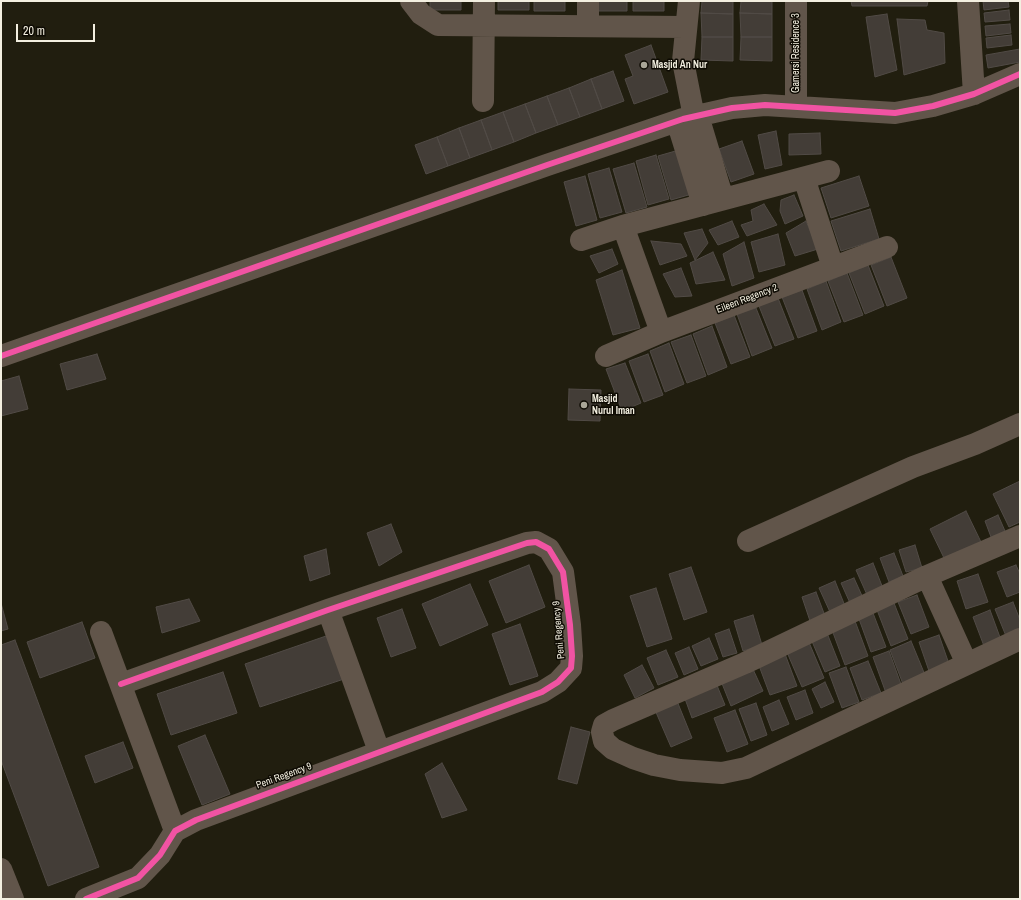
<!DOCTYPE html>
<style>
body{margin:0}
#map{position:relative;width:1021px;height:900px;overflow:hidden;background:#211e0f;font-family:"Archivo Narrow",sans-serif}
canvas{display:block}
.frame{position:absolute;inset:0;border:2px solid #f3efe0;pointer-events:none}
.scale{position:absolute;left:16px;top:24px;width:79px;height:18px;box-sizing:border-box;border:2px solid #f3efe0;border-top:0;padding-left:5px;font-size:12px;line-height:14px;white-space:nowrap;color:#f3efe0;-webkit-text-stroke:3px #0e0b03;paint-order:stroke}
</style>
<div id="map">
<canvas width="1021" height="900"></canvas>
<div class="frame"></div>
<div class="scale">20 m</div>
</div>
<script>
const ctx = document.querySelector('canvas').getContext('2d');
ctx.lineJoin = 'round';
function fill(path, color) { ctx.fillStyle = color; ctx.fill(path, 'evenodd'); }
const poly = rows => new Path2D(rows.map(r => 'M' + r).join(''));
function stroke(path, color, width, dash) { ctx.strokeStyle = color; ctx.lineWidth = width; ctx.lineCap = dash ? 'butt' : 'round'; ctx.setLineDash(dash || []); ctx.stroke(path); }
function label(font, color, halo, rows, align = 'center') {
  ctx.font = font + ' "Archivo Narrow",sans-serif'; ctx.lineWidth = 3; ctx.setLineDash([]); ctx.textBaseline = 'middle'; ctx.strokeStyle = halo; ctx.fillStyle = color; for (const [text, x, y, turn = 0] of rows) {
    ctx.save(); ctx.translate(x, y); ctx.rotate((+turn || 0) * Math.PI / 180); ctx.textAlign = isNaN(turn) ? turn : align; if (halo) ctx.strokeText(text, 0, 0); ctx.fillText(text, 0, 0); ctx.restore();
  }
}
const building = poly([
 [430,1,461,1,461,10,430,10,430,1],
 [498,1,529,1,529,10,498,10,498,1],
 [534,1,565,1,565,11,534,11,534,1],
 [596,1,627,1,627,11,596,11,596,1],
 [633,1,664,1,664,11,633,11,633,1],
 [702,1,733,1,733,14,701,13,702,1],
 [741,1,772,1,772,14,740,13,741,1],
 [851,1,928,1,927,6,852,6,851,1],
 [983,1,1008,1,1009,7,984,10,983,1],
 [1009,10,1010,20,985,22,984,13,1009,10],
 [701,13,733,14,733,37,702,37,701,13],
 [740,13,772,14,772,37,741,37,740,13],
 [887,14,897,70,875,77,866,17,887,14],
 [897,19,925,20,927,30,944,33,945,63,904,75,897,19],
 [1010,24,1011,33,986,36,985,26,1010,24],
 [1011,35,1012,45,987,48,986,38,1011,35],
 [702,37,733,37,733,61,701,60,702,37],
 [741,37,772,37,772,61,740,60,741,37],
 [651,45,668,92,634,104,625,79,633,76,625,55,651,45],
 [1020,49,1020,62,988,68,986,55,1020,49],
 [613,71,624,101,602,109,591,79,613,71],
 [591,79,602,109,580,117,569,88,591,79],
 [569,88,580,117,558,125,547,96,569,88],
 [547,96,558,125,536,133,525,104,547,96],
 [525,104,536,133,514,142,503,112,525,104],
 [503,112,514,142,492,150,481,120,503,112],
 [481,120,492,150,470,158,459,128,481,120],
 [459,128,470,158,448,166,437,137,459,128],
 [776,131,782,165,765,169,758,135,776,131],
 [820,133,821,154,789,155,789,134,820,133],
 [437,137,448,166,426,174,415,145,437,137],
 [742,141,754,174,731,182,719,149,742,141],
 [679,150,692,194,671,200,658,156,679,150],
 [656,155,669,199,648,205,636,161,656,155],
 [634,163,647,207,626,213,613,169,634,163],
 [609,168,622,212,600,218,588,174,609,168],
 [585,176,597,220,576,226,564,182,585,176],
 [859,176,869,206,831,218,821,188,859,176],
 [794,195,803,216,785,224,780,211,781,200,794,195],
 [764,204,777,225,747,236,741,225,753,221,751,210,764,204],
 [870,209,879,239,841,251,831,221,870,209],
 [732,221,739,237,718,245,709,230,732,221],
 [806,221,818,249,795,256,786,233,806,221],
 [702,229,708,243,695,260,684,233,702,229],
 [778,234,785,265,759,272,751,242,778,234],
 [651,241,681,244,687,256,660,265,651,241],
 [744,242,754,278,732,286,723,254,744,242],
 [612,249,618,264,599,273,590,256,612,249],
 [713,252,725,280,696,284,690,263,713,252],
 [891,257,907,298,887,306,871,265,891,257],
 [868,265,884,306,865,314,849,273,868,265],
 [681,268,692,296,675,297,663,274,681,268],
 [622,270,640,328,613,335,596,280,622,270],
 [847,273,863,315,844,322,828,281,847,273],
 [826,281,841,322,822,330,807,289,826,281],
 [802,290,817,331,798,338,782,297,802,290],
 [778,298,794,339,775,346,759,306,778,298],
 [756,308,772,348,752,356,737,314,756,308],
 [734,315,750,357,731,364,715,323,734,315],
 [712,326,727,367,708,375,693,334,712,326],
 [691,335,706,376,687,383,671,342,691,335],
 [669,343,684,384,665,392,650,351,669,343],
 [97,354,106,379,67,390,60,364,97,354],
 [648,354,663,395,644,402,629,361,648,354],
 [625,363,641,403,622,411,606,369,625,363],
 [19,376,28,409,1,416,1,381,19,376],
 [569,389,601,390,600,421,568,420,569,389],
 [1020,481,1020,522,1009,527,993,494,1020,481],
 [966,511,981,542,945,560,930,529,966,511],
 [998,515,1005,531,991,537,985,521,998,515],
 [391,524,402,552,379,566,367,533,391,524],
 [915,545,922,568,906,572,899,550,915,545],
 [326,549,330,574,310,581,304,556,326,549],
 [894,553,903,576,889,582,880,558,894,553],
 [873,563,884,591,868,597,856,570,873,563],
 [529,565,545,607,506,623,489,581,529,565],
 [1016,565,1020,574,1020,592,1007,597,997,572,1016,565],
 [691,567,707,612,684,620,669,574,691,567],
 [978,574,988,602,966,609,957,581,978,574],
 [854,578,863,598,850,603,841,583,854,578],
 [835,581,845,606,830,612,819,588,835,581],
 [470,584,488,625,440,646,422,604,470,584],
 [656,588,672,639,647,647,630,596,656,588],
 [816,592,825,616,810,621,802,597,816,592],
 [917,595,929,627,911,634,898,602,917,595],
 [189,599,200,621,162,633,156,607,189,599],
 [1013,602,1020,620,1020,631,1006,636,995,609,1013,602],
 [1,603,8,629,1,631,1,603],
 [894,603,908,639,891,646,877,610,894,603],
 [402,609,416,648,391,657,377,618,402,609],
 [990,610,1001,640,984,646,973,617,990,610],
 [873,613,886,647,871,652,859,619,873,613],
 [753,615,762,645,743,651,734,621,753,615],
 [855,621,868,656,845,665,832,630,855,621],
 [82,622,95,658,40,678,27,642,82,622],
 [520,624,538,676,510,685,492,634,520,624],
 [729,629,737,653,723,657,715,634,729,629],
 [827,633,840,666,825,672,811,639,827,633],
 [329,635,344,679,260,707,245,664,329,635],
 [939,635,949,664,929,671,919,642,939,635],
 [709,638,718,659,701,666,692,646,709,638],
 [15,640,99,867,48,886,1,760,1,645,15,640],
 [808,640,824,678,802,687,786,650,808,640],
 [911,641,925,675,903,684,890,650,911,641],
 [689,647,698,669,684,675,675,653,689,647],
 [666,650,678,677,658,685,647,658,666,650],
 [889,651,902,687,886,693,873,657,889,651],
 [785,654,797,686,770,695,758,663,785,654],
 [868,661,881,693,862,700,850,668,868,661],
 [642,665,654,688,635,698,624,675,642,665],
 [752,667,763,691,731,706,721,681,752,667],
 [846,667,859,702,842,708,829,673,846,667],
 [223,672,237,713,171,735,157,694,223,672],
 [825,682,834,702,821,708,812,689,825,682],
 [716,683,725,705,692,718,684,696,716,683],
 [805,690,813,713,796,720,787,697,805,690],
 [779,700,789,724,772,731,763,707,779,700],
 [677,701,692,738,671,747,655,710,677,701],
 [756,703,767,735,751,741,739,709,756,703],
 [735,710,748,744,727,752,714,718,735,710],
 [571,727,590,732,577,784,558,779,571,727],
 [205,735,230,794,202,805,178,746,205,735],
 [123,742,133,768,95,783,85,756,123,742],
 [442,763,467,810,442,818,425,774,442,763]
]);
fill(building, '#433d37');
stroke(building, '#514b46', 1);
stroke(poly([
 [411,1,421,14,438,25,685,27],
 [689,1,683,61,694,117],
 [796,1,796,105],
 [968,1,974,94],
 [588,26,588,1],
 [483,101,484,1],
 [698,116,723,199],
 [677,121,703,205],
 [804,178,833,267],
 [623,226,661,332],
 [581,240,623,226,829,171],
 [1,356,547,165,683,119,732,108,765,105,895,113,933,106,974,94,1020,74],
 [606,356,661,332,887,247],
 [1020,536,927,576,745,663,613,720,604,725,602,732,604,741,613,749,633,758,654,765,680,770,722,773,746,768,1020,639],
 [748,541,913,467,975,444,1020,424],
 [927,576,967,664],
 [328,610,379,751],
 [101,632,175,831],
 [1,869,13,899],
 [86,899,138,878,160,855,175,831,196,820,542,692,558,682,571,668,572,656,570,625,563,572,549,549,536,542,527,543,328,610,121,684]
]), '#61554a', 22);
stroke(poly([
 [1,356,547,165,683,119,732,108,765,105,895,113,933,106,974,94,1020,74],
 [86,899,138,878,160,855,175,831,196,820,542,692,558,682,571,668,572,656,570,625,563,572,549,549,536,542,527,543,328,610,121,684]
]), '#f153a3', 6);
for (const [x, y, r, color] of [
 [644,65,4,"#aaa697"],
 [584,405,4,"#aaa697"]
]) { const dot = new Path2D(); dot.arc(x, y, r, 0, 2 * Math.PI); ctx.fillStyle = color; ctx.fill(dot); stroke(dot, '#0e0b03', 1.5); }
label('10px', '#f3efe0', '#0e0b03', [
 ["Gamersi Residence 3",796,53,-90],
 ["Eileen Regency 2",747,299,-21],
 ["Peni Regency 9",559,630,-95],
 ["Peni Regency 9",284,776,-20]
]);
label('bold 10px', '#f3efe0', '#0e0b03', [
 ["Masjid An Nur",652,65],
 ["Masjid",592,399],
 ["Nurul Iman",592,411]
], 'left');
</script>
